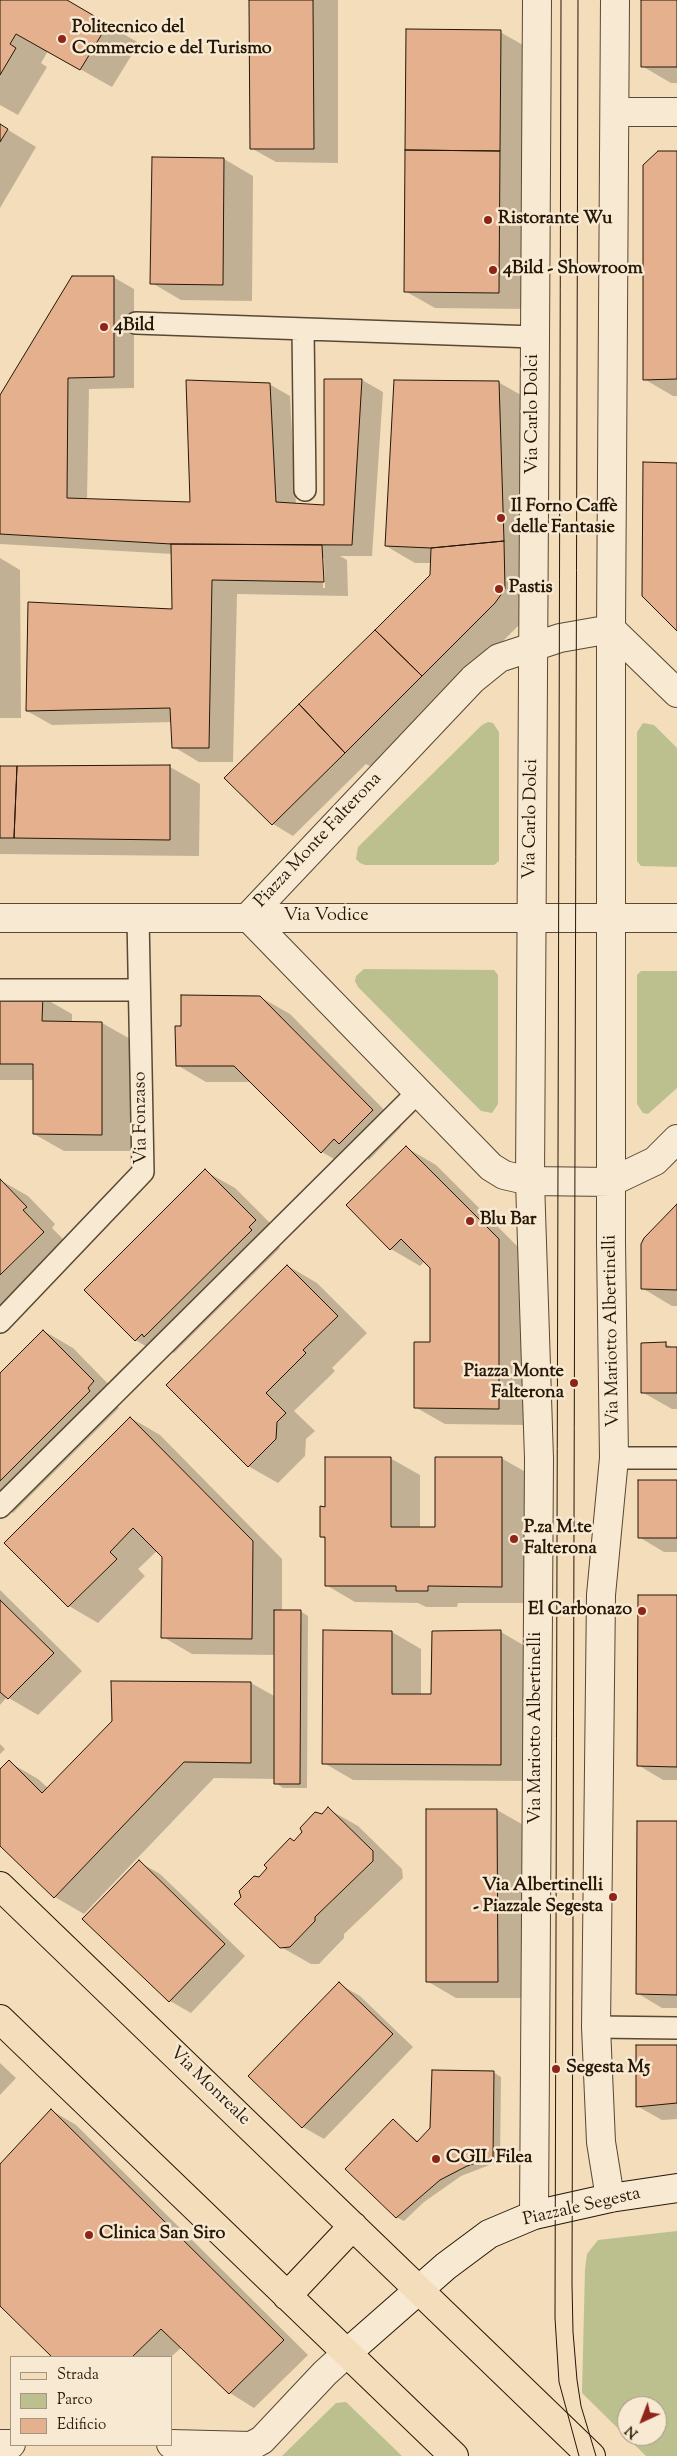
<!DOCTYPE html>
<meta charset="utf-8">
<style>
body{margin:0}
#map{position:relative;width:677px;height:2456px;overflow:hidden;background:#f3ddba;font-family:"Sorts Mill Goudy",serif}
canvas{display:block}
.legend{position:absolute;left:10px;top:2356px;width:162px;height:90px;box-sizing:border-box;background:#f7e9d2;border:1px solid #a39581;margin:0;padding:6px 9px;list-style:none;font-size:15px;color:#261707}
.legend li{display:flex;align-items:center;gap:10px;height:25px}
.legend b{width:25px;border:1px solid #a39581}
.north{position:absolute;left:617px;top:2396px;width:50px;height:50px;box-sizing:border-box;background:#f7e9d2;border:1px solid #a39581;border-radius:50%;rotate:223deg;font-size:14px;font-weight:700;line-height:20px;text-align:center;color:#261707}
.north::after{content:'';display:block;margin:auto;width:18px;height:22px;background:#8f2418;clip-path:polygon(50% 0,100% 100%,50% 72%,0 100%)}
</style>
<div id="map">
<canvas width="677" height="2456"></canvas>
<ul class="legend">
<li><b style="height:6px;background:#f3ddba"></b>Strada</li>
<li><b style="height:14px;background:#bcc08f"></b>Parco</li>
<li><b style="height:14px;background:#e5b08d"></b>Edificio</li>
</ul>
<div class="north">N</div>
</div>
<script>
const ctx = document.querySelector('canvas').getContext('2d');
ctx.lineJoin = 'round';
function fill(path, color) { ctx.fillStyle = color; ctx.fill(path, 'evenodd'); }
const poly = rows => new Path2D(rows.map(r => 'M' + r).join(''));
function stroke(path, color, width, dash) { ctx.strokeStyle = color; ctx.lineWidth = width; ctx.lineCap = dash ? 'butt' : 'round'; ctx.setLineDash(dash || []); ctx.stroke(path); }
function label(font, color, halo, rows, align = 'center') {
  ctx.font = font + ' "Sorts Mill Goudy",serif'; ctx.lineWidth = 5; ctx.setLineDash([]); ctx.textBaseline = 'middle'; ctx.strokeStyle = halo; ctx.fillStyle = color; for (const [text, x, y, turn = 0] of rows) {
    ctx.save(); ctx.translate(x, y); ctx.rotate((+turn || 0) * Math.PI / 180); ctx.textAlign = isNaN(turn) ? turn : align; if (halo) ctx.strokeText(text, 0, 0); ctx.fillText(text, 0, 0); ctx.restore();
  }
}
fill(poly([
 [488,722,493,723,499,732,499,861,494,865,365,865,360,863,356,859,358,847,482,725],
 [643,723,654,725,677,748,677,867,641,866,637,861,637,732],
 [364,969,494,970,498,975,498,1104,492,1113,481,1111,358,987,355,981,356,976],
 [641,971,677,971,677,1088,648,1114,643,1113,637,1104,637,975],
 [677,2231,677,2456,646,2456,582,2393,585,2269,587,2254,598,2240],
 [627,2406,657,2406,657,2436,627,2436],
 [346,2402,402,2456,282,2456,336,2403]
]), '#bcc08f');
fill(poly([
 [0,0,65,0,139,43,112,87,48,51,41,63,47,67,18,115,0,105],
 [250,0,338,0,338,163,276,162,251,148],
 [642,0,677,0,677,83,671,83,642,66],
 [500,32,530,49,528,309,435,308,405,291],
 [0,125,36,147,0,208],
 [677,152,677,396,673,396,644,379],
 [224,159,253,176,252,301,181,300,152,283],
 [113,277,134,289,134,388,89,389,87,500,191,503,269,384,290,396,296,505,325,507,325,380,362,380,383,392,372,556,340,556,347,560,348,596,237,594,233,762,199,762,174,747,172,722,52,725,27,711,174,610,173,554,0,544,0,398],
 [322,558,324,558,325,588,323,588],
 [498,382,528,399,524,620,375,769,366,764,293,836,273,824,431,576,432,563,415,563,386,546],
 [0,558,20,570,21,718,0,718],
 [0,767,170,767,200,784,199,856,0,854],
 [0,997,42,997,72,1014,72,1023,102,1023,132,1040,132,1151,64,1151,34,1134,34,1080,0,1080],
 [260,997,290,1014,401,1127,369,1160,363,1156,351,1169,322,1152,252,1082,206,1082,177,1065,182,1027],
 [407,1148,436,1165,528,1257,528,1425,445,1424,415,1407,431,1343,432,1267,425,1261,420,1266,391,1249],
 [205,1171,235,1188,285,1238,278,1245,280,1248,174,1353,171,1351,165,1357,135,1340],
 [0,1180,28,1196,55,1224,52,1228,73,1249,0,1321],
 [677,1206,677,1306,672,1306,642,1288],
 [288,1266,317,1283,367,1333,332,1368,335,1371,294,1411,315,1431,306,1439,305,1456,278,1483,248,1466],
 [44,1331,73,1348,123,1399,116,1405,119,1408,13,1513,10,1511,3,1518,0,1516,0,1375],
 [665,1344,677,1349,677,1409,672,1409,642,1392],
 [131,1418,160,1435,282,1559,282,1611,300,1611,308,1616,307,1788,283,1788,276,1783,276,1779,214,1778,84,1914,55,1897,0,1845,0,1771,9,1762,38,1779,48,1788,251,1683,276,1697,276,1655,192,1654,163,1637,163,1556,158,1550,138,1569,145,1576,98,1623,69,1606,5,1543],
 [390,1458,420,1475,420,1528,436,1528,501,1458,531,1475,531,1603,458,1603,457,1607,426,1607,418,1603,355,1602,326,1585,326,1539,321,1537,326,1508],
 [677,1482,677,1552,664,1552,639,1537],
 [0,1590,82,1671,38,1715,7,1697,0,1705],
 [677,1597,677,1780,663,1780,638,1765],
 [392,1632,421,1649,421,1695,433,1696,501,1632,530,1649,530,1781,353,1780,324,1763],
 [0,1744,5,1749,0,1754],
 [328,1809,358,1826,402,1869,403,1878,344,1934,344,1938,319,1964,311,1964,281,1947,259,1879],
 [427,1810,497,1810,527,1827,527,1998,456,1998,427,1981],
 [677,1823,677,2008,662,2008,637,1993],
 [139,1862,160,1874,245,1956,191,2013,170,2001,84,1919],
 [339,1984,360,1996,413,2047,324,2139,303,2127,250,2076],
 [677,2046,677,2119,662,2120,637,2106],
 [0,2063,16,2078,0,2095],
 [493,2072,501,2077,500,2161,461,2176,424,2202,404,2221,396,2217,393,2120,419,2142],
 [51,2110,76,2125,308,2355,254,2408,230,2393,182,2347,171,2357,54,2357,0,2304,0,2165]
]), '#0003');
const building = poly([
 [0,0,67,0,108,24,80,70,16,34,10,44,16,48,0,75,0,0],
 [249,0,313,0,314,149,250,149,249,0],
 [641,0,677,0,677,67,641,67,641,0],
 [406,29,501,30,500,151,405,150,406,29],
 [0,124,8,129,0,142,0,124],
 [405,150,500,151,499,293,404,292,405,150],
 [658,151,677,151,677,379,643,380,643,165,658,151],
 [152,157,224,158,223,285,150,284,152,157],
 [72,276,114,276,114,377,68,378,67,498,190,502,186,380,270,383,276,502,324,505,324,379,362,379,352,545,171,544,0,534,0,395,72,276],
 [394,380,499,381,504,541,431,548,385,546,394,380],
 [643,462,677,463,677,631,642,596,643,462],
 [504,541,505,589,495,603,422,676,375,630,430,575,431,548,504,541],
 [171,544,322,545,324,582,212,580,209,748,172,748,170,708,26,711,28,602,172,609,171,544],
 [375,630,422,676,345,753,299,704,375,630],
 [299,704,345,753,272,825,224,778,299,704],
 [170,765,170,840,14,838,17,766,170,765],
 [0,766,17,766,14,838,0,838,0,766],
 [0,995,43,995,42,1021,102,1022,102,1135,33,1134,33,1064,0,1064,0,995],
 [181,995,260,996,373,1110,339,1144,334,1139,321,1153,234,1066,176,1066,175,1026,181,1026,181,995],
 [406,1146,499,1239,499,1409,414,1408,414,1342,430,1342,430,1268,401,1239,390,1250,346,1205,406,1146],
 [205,1169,256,1220,249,1227,252,1230,144,1337,142,1334,135,1341,84,1290,205,1169],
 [0,1179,27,1207,23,1210,44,1232,0,1275,0,1179],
 [677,1204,677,1290,641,1289,641,1244,644,1238,677,1204],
 [287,1265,338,1316,303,1350,306,1353,266,1393,286,1413,277,1422,276,1439,248,1467,166,1385,287,1265],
 [43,1330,94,1381,88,1388,90,1391,0,1481,0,1373,43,1330],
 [666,1342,666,1347,677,1347,677,1393,641,1393,641,1343,666,1342],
 [130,1417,253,1541,252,1639,161,1638,162,1557,133,1528,110,1552,117,1559,68,1607,4,1543,130,1417],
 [325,1457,391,1457,391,1527,435,1527,435,1457,502,1457,502,1587,428,1586,428,1591,396,1591,396,1586,325,1586,325,1537,320,1537,320,1506,325,1507,325,1457],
 [638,1480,677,1480,677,1538,638,1538,638,1480],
 [638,1595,677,1595,677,1767,637,1766,638,1595],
 [0,1600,54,1653,8,1699,0,1692,0,1600],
 [274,1610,301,1610,300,1784,274,1784,274,1610],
 [323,1630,392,1631,392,1694,431,1694,432,1631,501,1630,501,1765,322,1764,323,1630],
 [111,1681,251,1682,251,1763,184,1762,54,1898,0,1846,0,1769,9,1760,42,1793,112,1721,111,1681],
 [328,1807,373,1851,373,1861,315,1917,315,1921,290,1947,280,1948,234,1904,241,1897,239,1891,254,1876,259,1877,267,1868,264,1865,290,1838,294,1841,302,1832,300,1828,315,1812,322,1814,328,1807],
 [426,1809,497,1809,498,1982,426,1982,426,1809],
 [637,1821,677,1821,677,1995,636,1994,637,1821],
 [139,1860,225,1944,169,2002,82,1919,139,1860],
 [339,1982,393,2034,302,2128,248,2076,339,1982],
 [636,2045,677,2045,677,2103,636,2107,636,2045],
 [432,2070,494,2071,493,2157,467,2166,440,2180,396,2218,345,2169,393,2119,417,2142,430,2128,432,2070],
 [51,2109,284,2340,229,2394,161,2329,132,2357,52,2357,0,2306,0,2164,51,2109]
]);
fill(building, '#e5b08d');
stroke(building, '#261707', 1);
const lane = poly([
 [136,323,534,337],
 [303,329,305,490],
 [0,990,139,990],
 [0,1322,143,1172,138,917],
 [614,1458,677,1458],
 [0,1507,418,1092],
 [596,2027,677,2028]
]);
const street = poly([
 [615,112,677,112],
 [611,629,677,693],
 [248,917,491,1167,504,1175,530,1181,611,1182,655,1161,677,1139],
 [248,917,473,679,499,658,560,638,611,629],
 [0,918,677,918],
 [610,2198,601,2142,596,2027,601,1595,614,1458,611,1243,611,629,615,0],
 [534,2215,539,1459,530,1181,537,0],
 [0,2444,11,2444],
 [171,2444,251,2446],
 [245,2456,251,2446,262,2440,325,2373,347,2353]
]);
const secondary = poly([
 [347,2353,446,2266,489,2234,534,2215,610,2198,677,2188]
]);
const primary = poly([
 [0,1886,591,2456],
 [0,2019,454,2456],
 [287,2296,353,2226]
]);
stroke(lane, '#594834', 24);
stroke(street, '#594834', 30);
stroke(secondary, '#261707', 30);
stroke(primary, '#261707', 30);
stroke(lane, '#f7e9d2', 21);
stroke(street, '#f7e9d2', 28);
stroke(secondary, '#f7e9d2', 28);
stroke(primary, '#f3ddba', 28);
stroke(poly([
 [561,0,555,2318,559,2382,579,2456],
 [578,0,572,2284,573,2332,577,2380,581,2406,596,2456]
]), '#261707', 1);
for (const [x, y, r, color] of [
 [62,39,5,"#8f2418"],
 [488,220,5,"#8f2418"],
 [493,270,5,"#8f2418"],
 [104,327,5,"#8f2418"],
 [501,518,5,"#8f2418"],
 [499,589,5,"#8f2418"],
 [470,1221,5,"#8f2418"],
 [574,1383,5,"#8f2418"],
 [514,1539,5,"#8f2418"],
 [642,1611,5,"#8f2418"],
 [613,1897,5,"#8f2418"],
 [556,2069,5,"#8f2418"],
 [436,2159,5,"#8f2418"],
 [89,2235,5,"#8f2418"]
]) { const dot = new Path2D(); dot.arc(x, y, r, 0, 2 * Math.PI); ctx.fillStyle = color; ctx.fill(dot); stroke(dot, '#f7e9d2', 2); }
label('bold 18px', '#261707', '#f7e9d2', [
 ["Politecnico del",72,29],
 ["Commercio e del Turismo",72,50],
 ["Ristorante Wu",498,220],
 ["4Bild - Showroom",503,270],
 ["4Bild",114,327],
 ["Il Forno Caffè",511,508],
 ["delle Fantasie",511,529],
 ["Pastis",509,589],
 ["Blu Bar",480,1221],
 ["Piazza Monte",564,1373,"right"],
 ["Falterona",564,1394,"right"],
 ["P.za M.te",524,1529],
 ["Falterona",524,1550],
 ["El Carbonazo",632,1611,"right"],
 ["Via Albertinelli",603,1887,"right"],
 ["- Piazzale Segesta",603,1908,"right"],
 ["Segesta M5",566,2069],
 ["CGIL Filea",446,2159],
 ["Clinica San Siro",99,2235]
], 'left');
label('18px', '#261707', '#f7e9d2', [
 ["Via Carlo Dolci",534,414,-90],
 ["Via Carlo Dolci",532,819,-89],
 ["Piazza Monte Falterona",319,841,-47],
 ["Via Vodice",326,917],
 ["Via Fonzaso",142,1118,-91],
 ["Via Mariotto Albertinelli",613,1331,-91],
 ["Via Mariotto Albertinelli",537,1728,-90],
 ["Via Monreale",209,2087,44],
 ["Piazzale Segesta",582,2208,-13]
]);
</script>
